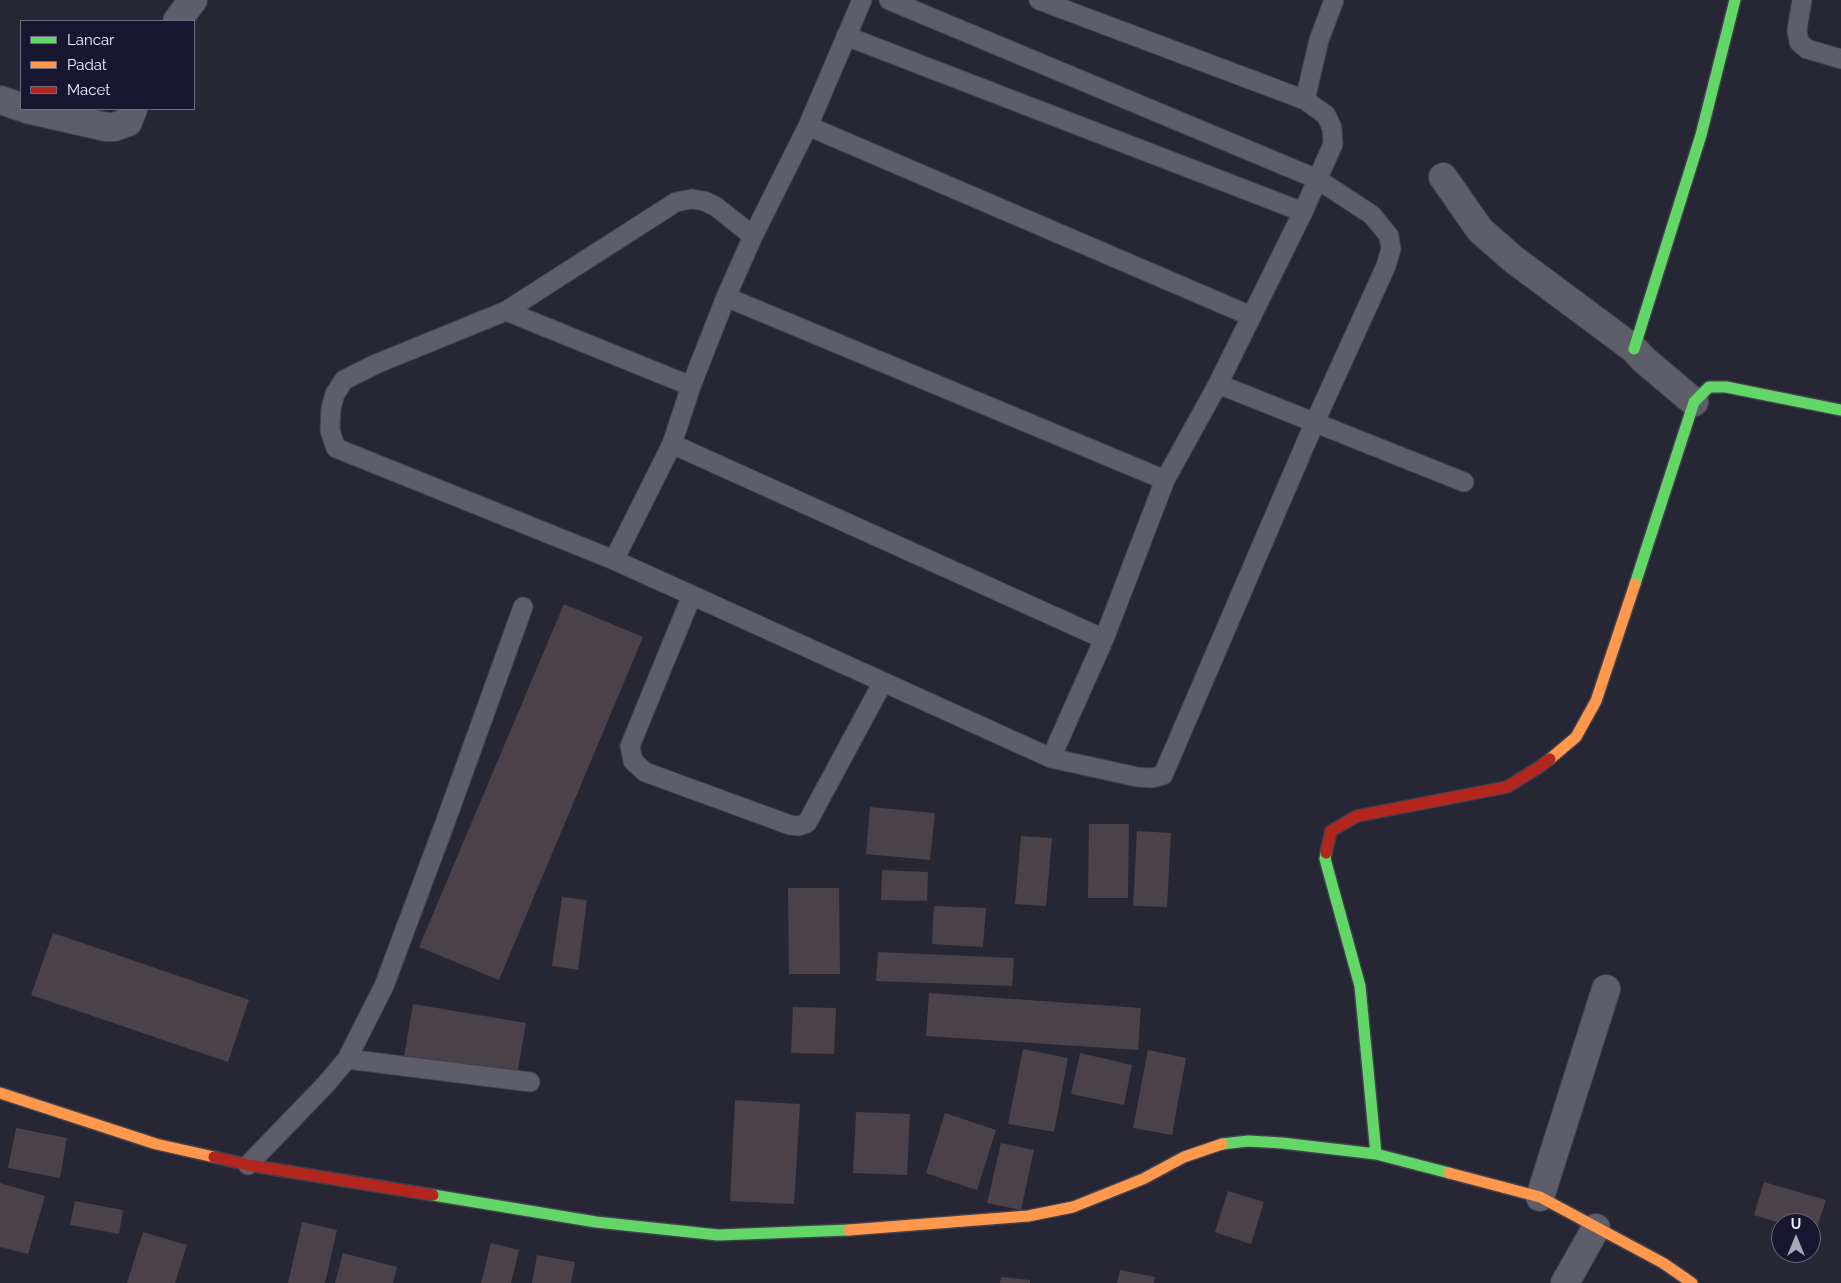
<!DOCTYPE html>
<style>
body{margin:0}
#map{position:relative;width:1841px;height:1283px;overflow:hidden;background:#272634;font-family:Raleway,sans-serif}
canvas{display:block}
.legend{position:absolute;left:20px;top:20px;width:175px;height:90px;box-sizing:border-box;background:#191630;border:1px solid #6f6d83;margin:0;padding:6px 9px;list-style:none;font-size:15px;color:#f0f0ff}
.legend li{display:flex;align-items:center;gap:10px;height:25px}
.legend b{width:25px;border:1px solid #6f6d83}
.north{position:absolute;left:1771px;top:1213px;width:50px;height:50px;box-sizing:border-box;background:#191630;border:1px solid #6f6d83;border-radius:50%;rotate:0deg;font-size:14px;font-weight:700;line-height:20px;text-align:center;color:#f0f0ff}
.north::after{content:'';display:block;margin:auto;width:18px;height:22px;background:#aaa9b8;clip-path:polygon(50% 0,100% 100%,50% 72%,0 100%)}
</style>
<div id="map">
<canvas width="1841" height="1283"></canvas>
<ul class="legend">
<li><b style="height:6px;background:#63d668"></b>Lancar</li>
<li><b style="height:6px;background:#ff974d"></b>Padat</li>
<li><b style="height:6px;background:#b3261e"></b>Macet</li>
</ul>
<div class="north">U</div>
</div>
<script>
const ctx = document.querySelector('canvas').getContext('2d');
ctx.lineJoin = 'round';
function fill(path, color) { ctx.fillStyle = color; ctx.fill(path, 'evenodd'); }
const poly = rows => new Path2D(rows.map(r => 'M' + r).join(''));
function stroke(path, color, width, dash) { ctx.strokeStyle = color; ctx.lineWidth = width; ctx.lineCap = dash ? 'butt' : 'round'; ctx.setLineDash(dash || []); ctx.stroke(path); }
fill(poly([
 [564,604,643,637,499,980,419,947],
 [870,807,935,813,930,860,866,854],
 [1089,824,1129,824,1128,898,1088,898],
 [1137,831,1171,833,1167,907,1133,906],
 [1021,836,1052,838,1046,906,1015,904],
 [882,870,928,872,927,901,881,900],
 [788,888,839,888,840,974,789,974],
 [562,897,587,900,578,970,552,966],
 [934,906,986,908,983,947,932,944],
 [53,933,249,1000,228,1062,31,995],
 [878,952,1014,958,1012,986,876,981],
 [929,993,1141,1008,1138,1050,926,1036],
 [413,1004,526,1023,517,1075,404,1057],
 [793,1007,836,1008,834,1054,791,1053],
 [1023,1049,1068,1058,1054,1132,1008,1124],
 [1148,1050,1186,1058,1172,1135,1133,1128],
 [1080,1053,1132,1065,1124,1105,1071,1094],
 [735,1100,800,1104,794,1204,730,1201],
 [856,1112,910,1114,907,1175,853,1173],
 [945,1113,996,1130,977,1190,926,1173],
 [16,1128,67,1138,60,1178,8,1168],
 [1001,1143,1034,1150,1021,1210,987,1203],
 [1764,1182,1826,1200,1815,1233,1811,1232,1811,1223,1780,1223,1754,1215],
 [0,1183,45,1196,28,1254,0,1247],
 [1228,1191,1264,1202,1251,1244,1215,1232],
 [75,1201,123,1210,119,1234,70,1225],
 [302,1222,337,1230,325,1283,288,1283],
 [143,1232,187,1245,175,1283,127,1283],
 [491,1243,519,1250,511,1283,481,1283],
 [343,1253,397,1267,393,1283,335,1283],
 [537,1255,575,1262,571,1283,532,1283],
 [1120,1270,1155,1277,1154,1283,1117,1283],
 [1001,1277,1030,1280,1030,1283,1000,1283]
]), '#4a4248');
const lane = poly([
 [889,0,1317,179,1372,215,1389,236,1391,249,1386,266,1314,424,1163,775,1152,778,1137,777,1051,758],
 [1039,0,1305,100],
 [1802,0,1797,30,1799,42,1807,49,1841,59],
 [846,36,1303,212],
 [808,126,1251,316],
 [753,236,715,206,704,201,692,199,676,202,506,311,376,364,344,380,335,394,331,408,330,431,336,448,614,560,1051,758,1104,639,1165,480,1218,384,1303,212,1333,144,1332,128,1326,115,1305,100,1319,40,1334,0],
 [726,297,1165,480],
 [506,311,691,386],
 [1218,384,1464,482],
 [672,444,1104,639],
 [614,560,672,444,691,386,726,297,753,236,808,126,862,0],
 [692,595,630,746,633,761,645,772,790,825,799,826,807,823,883,682],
 [347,1059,530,1082],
 [248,1165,327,1083,347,1059,384,986,445,823,523,607]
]);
const street = poly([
 [177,21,193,0],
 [0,100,21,107],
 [27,109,106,127,114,127,128,122,133,109],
 [1443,177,1480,230,1513,259,1634,349,1643,359,1694,402],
 [1540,1197,1606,989],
 [1565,1283,1596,1228]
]);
const fast = poly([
 [1634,349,1701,135,1735,0],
 [1635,584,1694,402,1709,387,1726,387,1841,410],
 [1326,853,1325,859,1360,986,1376,1154],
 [1222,1144,1248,1141,1282,1143,1376,1154,1449,1173],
 [433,1195,596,1222,718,1235,849,1230]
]);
const slow = poly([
 [1550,759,1576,737,1596,701,1635,584],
 [0,1093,156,1144,214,1157],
 [1449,1173,1540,1197,1663,1263,1692,1283],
 [849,1230,1028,1216,1073,1207,1143,1179,1184,1157,1222,1144]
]);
const jam = poly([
 [1326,853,1331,831,1357,816,1507,787,1538,768,1550,759],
 [214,1157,248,1165,433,1195]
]);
stroke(lane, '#41414c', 21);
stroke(street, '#41414c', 30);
stroke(fast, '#41414c', 14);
stroke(slow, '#41414c', 14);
stroke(jam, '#41414c', 14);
stroke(lane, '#5e5e6a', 19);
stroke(street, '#5e5e6a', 28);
stroke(fast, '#63d668', 11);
stroke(slow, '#ff974d', 11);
stroke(jam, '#b3261e', 11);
</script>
